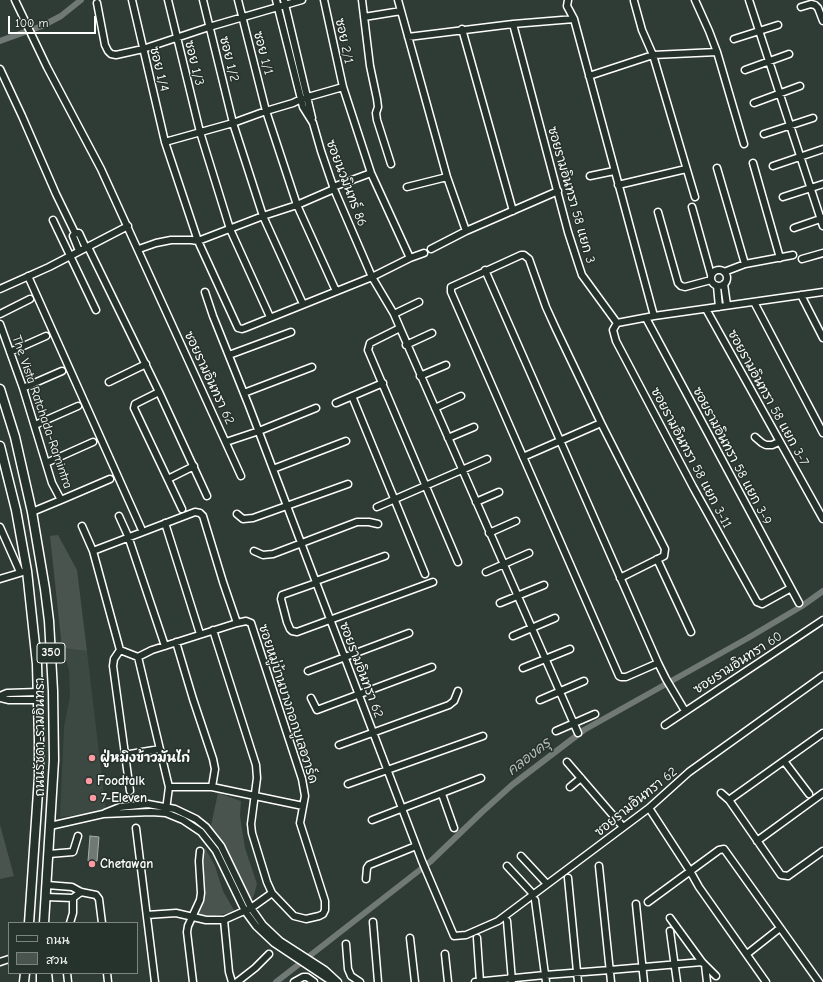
<!DOCTYPE html>
<meta charset="utf-8">
<style>
body{margin:0}
#map{position:relative;width:823px;height:982px;overflow:hidden;background:#2f3b35;font-family:"Comic Neue","Playpen Sans Thai",sans-serif}
canvas{display:block}
.legend{position:absolute;left:8px;top:922px;width:130px;height:52px;box-sizing:border-box;background:#26332d;border:1px solid #7d8581;margin:0;padding:5px 7px;list-style:none;font-size:12px;color:#fff}
.legend li{display:flex;align-items:center;gap:8px;height:20px}
.legend b{width:20px;border:1px solid #7d8581}
.scale{position:absolute;left:8px;top:16px;width:88px;height:18px;box-sizing:border-box;border:2px solid #fff;border-top:0;padding-left:5px;font-size:12px;line-height:14px;white-space:nowrap;color:#fff;-webkit-text-stroke:3px #26332d;paint-order:stroke}
</style>
<div id="map">
<canvas width="823" height="982"></canvas>
<ul class="legend">
<li><b style="height:5px;background:#26332d"></b>ถนน</li>
<li><b style="height:11px;background:#4a544f"></b>สวน</li>
</ul>
<div class="scale">100 m</div>
</div>
<script>
const ctx = document.querySelector('canvas').getContext('2d');
ctx.lineJoin = 'round';
function fill(path, color) { ctx.fillStyle = color; ctx.fill(path, 'evenodd'); }
const poly = rows => new Path2D(rows.map(r => 'M' + r).join(''));
function stroke(path, color, width, dash) { ctx.strokeStyle = color; ctx.lineWidth = width; ctx.lineCap = dash ? 'butt' : 'round'; ctx.setLineDash(dash || []); ctx.stroke(path); }
function label(font, color, halo, rows, align = 'center') {
  ctx.font = font + ' "Comic Neue","Playpen Sans Thai",sans-serif'; ctx.lineWidth = 3; ctx.setLineDash([]); ctx.textBaseline = 'middle'; ctx.strokeStyle = halo; ctx.fillStyle = color; for (const [text, x, y, turn = 0] of rows) {
    ctx.save(); ctx.translate(x, y); ctx.rotate((+turn || 0) * Math.PI / 180); ctx.textAlign = isNaN(turn) ? turn : align; if (halo) ctx.strokeText(text, 0, 0); ctx.fillText(text, 0, 0); ctx.restore();
  }
}
fill(poly([
 [62,648,87,651,106,812,60,817,64,727,70,696,69,670]
]), '#3c4842');
fill(poly([
 [58,535,77,570,87,651,62,648,50,536],
 [218,793,241,801,240,816,245,848,257,884,253,898,248,899,210,830],
 [0,825,14,876,0,879],
 [205,848,215,866,223,891,235,912,213,916,195,915,201,899,202,852]
]), '#4a544f');
const water = poly([
 [90,836,99,837,97,861,88,861,90,836]
]);
fill(water, '#707975');
stroke(water, '#a9afac', 1);
stroke(poly([
 [0,41,42,26,61,16,81,0],
 [276,982,430,862,482,812,512,785,584,730,748,638,802,606,823,591]
]), '#707975', 6);
const minor = poly([
 [15,0,47,67,101,169,241,476],
 [132,0,165,142,198,241,238,328,242,329,245,328,372,277,410,258,424,253],
 [168,0,200,132,230,229,270,317],
 [203,0,233,123,263,216,303,304],
 [238,0,266,111,297,205,336,291],
 [276,0,303,107,313,123,321,151,334,189,372,277,394,314,400,328,370,343,368,350,458,562],
 [284,0,312,118],
 [324,0,343,87,371,173,410,258],
 [362,0,370,66,377,99,378,107,376,113,377,120,391,164],
 [398,0,447,177,466,231],
 [568,0,567,6,574,19,654,316],
 [695,0,709,31,717,52,744,144],
 [749,0,823,226],
 [634,1,642,30,653,55,695,197],
 [97,3,105,45,108,51,111,54,116,55,143,49,209,27,302,0],
 [801,7,811,4,815,5,818,8,823,21],
 [364,17,401,11],
 [513,24,568,232,579,266,582,275,617,323],
 [462,29,513,211],
 [408,37,513,24,574,19],
 [734,39,778,25],
 [0,69,22,116,56,194,75,233,73,236,79,251],
 [745,70,789,54],
 [589,76,653,55,717,52],
 [754,103,800,86],
 [764,134,813,118],
 [165,142,233,123,266,111,293,103,301,99,343,87],
 [753,163,780,258],
 [773,166,823,149],
 [717,168,745,264],
 [590,176,614,171],
 [618,185,686,169],
 [333,187,371,173],
 [407,187,447,177],
 [783,197,823,184],
 [692,207,711,275],
 [658,212,678,283,681,286,685,287,711,280],
 [53,220,96,310],
 [794,228,823,218],
 [75,233,79,233,86,248],
 [88,247,159,392,207,496],
 [139,249,156,243,171,240,191,240,198,241,263,216,297,205,334,189],
 [431,249,466,231,558,191],
 [802,259,823,253],
 '711 278a8 8 0 1 1 16 0a8 8 0 1 1-16 0Z',
 [485,270,658,663,666,679,685,711],
 [724,272,745,264,793,255],
 [28,276,141,528],
 [724,284,727,305],
 [717,286,719,307],
 [0,289,49,267,128,226],
 [205,292,213,316,249,406,422,861,454,936,466,935,498,921,649,808,689,772,823,676],
 [801,295,823,338],
 [754,302,823,433],
 [706,309,823,519],
 [0,314,30,299],
 [394,314,419,302],
 [646,318,799,603],
 [617,323,613,330,616,341,693,487,757,602,762,604,791,588],
 [617,323,654,316,823,292],
 [0,324,23,388,52,483,61,500,32,512],
 [400,328,578,733],
 [406,345,432,333],
 [10,352,46,336],
 [229,355,291,332],
 [420,376,446,365],
 [109,382,146,364],
 [23,388,62,371],
 [159,392,135,404,134,408,182,509],
 [244,393,312,367],
 [352,396,425,574],
 [336,403,383,383],
 [435,408,461,396],
 [35,425,78,406],
 [755,437,762,443,766,445,772,445,779,442],
 [448,438,474,427],
 [226,442,259,431,316,408],
 [523,457,601,423],
 [46,463,93,442],
 [273,469,346,441],
 [168,479,194,466],
 [61,500,110,479],
 [476,502,499,492],
 [377,507,487,459],
 [237,514,243,519,253,518,348,484],
 [119,516,128,536,165,646],
 [165,523,200,634],
 [82,526,93,551,120,650,138,657,152,650,237,623,246,621,251,623,302,779,305,796,300,823,325,901,325,910,323,914,319,916,306,919,294,916,272,893,267,882,252,833,251,824,257,778,256,765,213,630],
 [0,527,20,572],
 [489,533,516,521],
 [93,551,195,512,200,513,203,516,223,582,237,623],
 [254,551,263,555,273,554,357,522,369,522,378,524],
 [657,559,691,632],
 [486,572,529,553],
 [620,578,664,556,665,549,601,423,556,329,546,307,529,259,524,255,521,255,451,287,451,292,619,676,621,677,626,677,658,663],
 [0,579,23,572],
 [316,581,385,556],
 [316,583,282,595,281,599,287,622,290,629,292,631,297,632,433,582],
 [500,603,544,585],
 [513,636,555,618],
 [176,642,193,699,213,759,215,769,212,787],
 [120,650,114,659,113,666,130,791],
 [138,657,169,787,166,810],
 [523,668,570,649],
 [308,671,409,633],
 [0,696,7,693,38,692],
 [0,698,9,700,39,700],
 [311,698,317,710,432,667],
 [540,700,584,681],
 [665,725,823,620],
 [556,731,595,714],
 [339,745,449,705,454,701,458,691],
 [124,755,160,749],
 [784,761,809,794],
 [567,762,623,827],
 [348,784,483,736],
 [169,787,212,787,303,806],
 [570,787,581,778],
 [721,793,729,800,781,875,788,876,823,851],
 [442,794,454,828],
 [729,800,823,733],
 [649,808,690,871,699,887,766,982],
 [105,813,120,807,148,804,175,809,196,819,206,827,221,846,251,908,263,925,280,941,325,970,338,982],
 [372,820,481,778],
 [50,826,103,814,151,812,166,813,183,820,201,832,216,851,245,911,256,926,274,943,328,979,336,982],
 [136,828,155,982],
 [757,841,823,793],
 [49,854,73,852,78,836],
 [521,856,547,884],
 [507,866,533,894],
 [599,866,611,982],
 [568,878,578,982],
 [366,879,367,868,369,865,416,846],
 [47,885,72,887,81,892,96,895,99,899,102,923],
 [46,897,73,898,81,892],
 [535,900,546,982],
 [648,902,719,850,724,849,819,982],
 [636,904,644,982],
 [147,915,176,913,206,920,224,920,251,908,272,893],
 [670,918,702,962,716,976],
 [224,920,229,972,232,982],
 [507,921,512,981],
 [373,922,378,982],
 [70,923,73,913,73,898],
 [670,931,677,982],
 [410,938,415,982],
 [477,938,480,982],
 [346,944,348,969,351,976,360,982],
 [445,954,448,982],
 [747,954,780,928],
 [0,962,9,959],
 [705,965,707,982],
 [67,973,68,982],
 [107,973,108,982],
 [193,982,187,932,188,926,200,900,201,893,199,861,200,851],
 [237,982,255,968,269,954],
 [294,982,303,977,307,977,314,982],
 [475,982,545,975,610,970,702,962]
]);
const major = poly([
 [0,389,15,437,32,512,45,589,49,621,53,691,54,760,44,923],
 [0,446,16,510,27,571,37,664,39,740,39,777,29,923],
 [47,973,48,982],
 [24,982,25,973],
 [41,982,41,973]
]);
stroke(minor, '#fff', 9);
stroke(major, '#fff', 11);
stroke(minor, '#26332d', 6);
stroke(major, '#26332d', 8);
for (const [x, y, r, color] of [
 [92,758,4,"#ff9aa2"],
 [89,781,4,"#ff9aa2"],
 [93,798,4,"#ff9aa2"],
 [92,864,4,"#ff9aa2"]
]) { const dot = new Path2D(); dot.arc(x, y, r, 0, 2 * Math.PI); ctx.fillStyle = color; ctx.fill(dot); stroke(dot, '#26332d', 1.5); }
for (const [x, y, w] of [
 [51,653,28]
]) { const box = new Path2D(); box.roundRect(x - w / 2, y - 10, w, 20, 3); ctx.fillStyle = '#26332d'; ctx.fill(box); stroke(box, '#fff', 1); }
label('bold 12px', '#fff', null, [
 ["350",51,653]
]);
label('13px', '#fff', '#26332d', [
 ["ซอย 2/1",344,41,78],
 ["ซอย 1/1",263,53,75],
 ["ซอย 1/2",229,59,76],
 ["ซอย 1/3",194,63,76],
 ["ซอย 1/4",159,69,76],
 ["ซอยนวมินทร์ 86",346,183,69],
 ["ซอยรามอินทรา 58 แยก 3",571,195,74],
 ["ซอยรามอินทรา 62",209,378,65],
 ["ซอยรามอินทรา 58 แยก 3-7",768,398,61],
 ["The Vista Ratchada-Ramintra",42,412,71],
 ["ซอยรามอินทรา 58 แยก 3-9",732,456,62],
 ["ซอยรามอินทรา 58 แยก 3-11",691,458,62],
 ["ซอยรามอินทรา 60",738,663,-33],
 ["ซอยรามอินทรา 62",361,670,69],
 ["ซอยหมู่บ้านบางกอกบูเลอวาร์ด",288,704,72],
 ["ถนนรัชดา-รามอินทรา",40,737,-90],
 ["ซอยรามอินทรา 62",636,802,-39]
]);
label('bold 13px', '#fff', '#26332d', [
 ["ฝู่หมิงข้าวมันไก่",100,758],
 ["Foodtalk",97,781],
 ["7-Eleven",101,798],
 ["Chetawan",100,864]
], 'left');
label('italic 14px', '#b8bcba', '#26332d', [
 ["คลองครุ",529,757,-38]
]);
</script>
